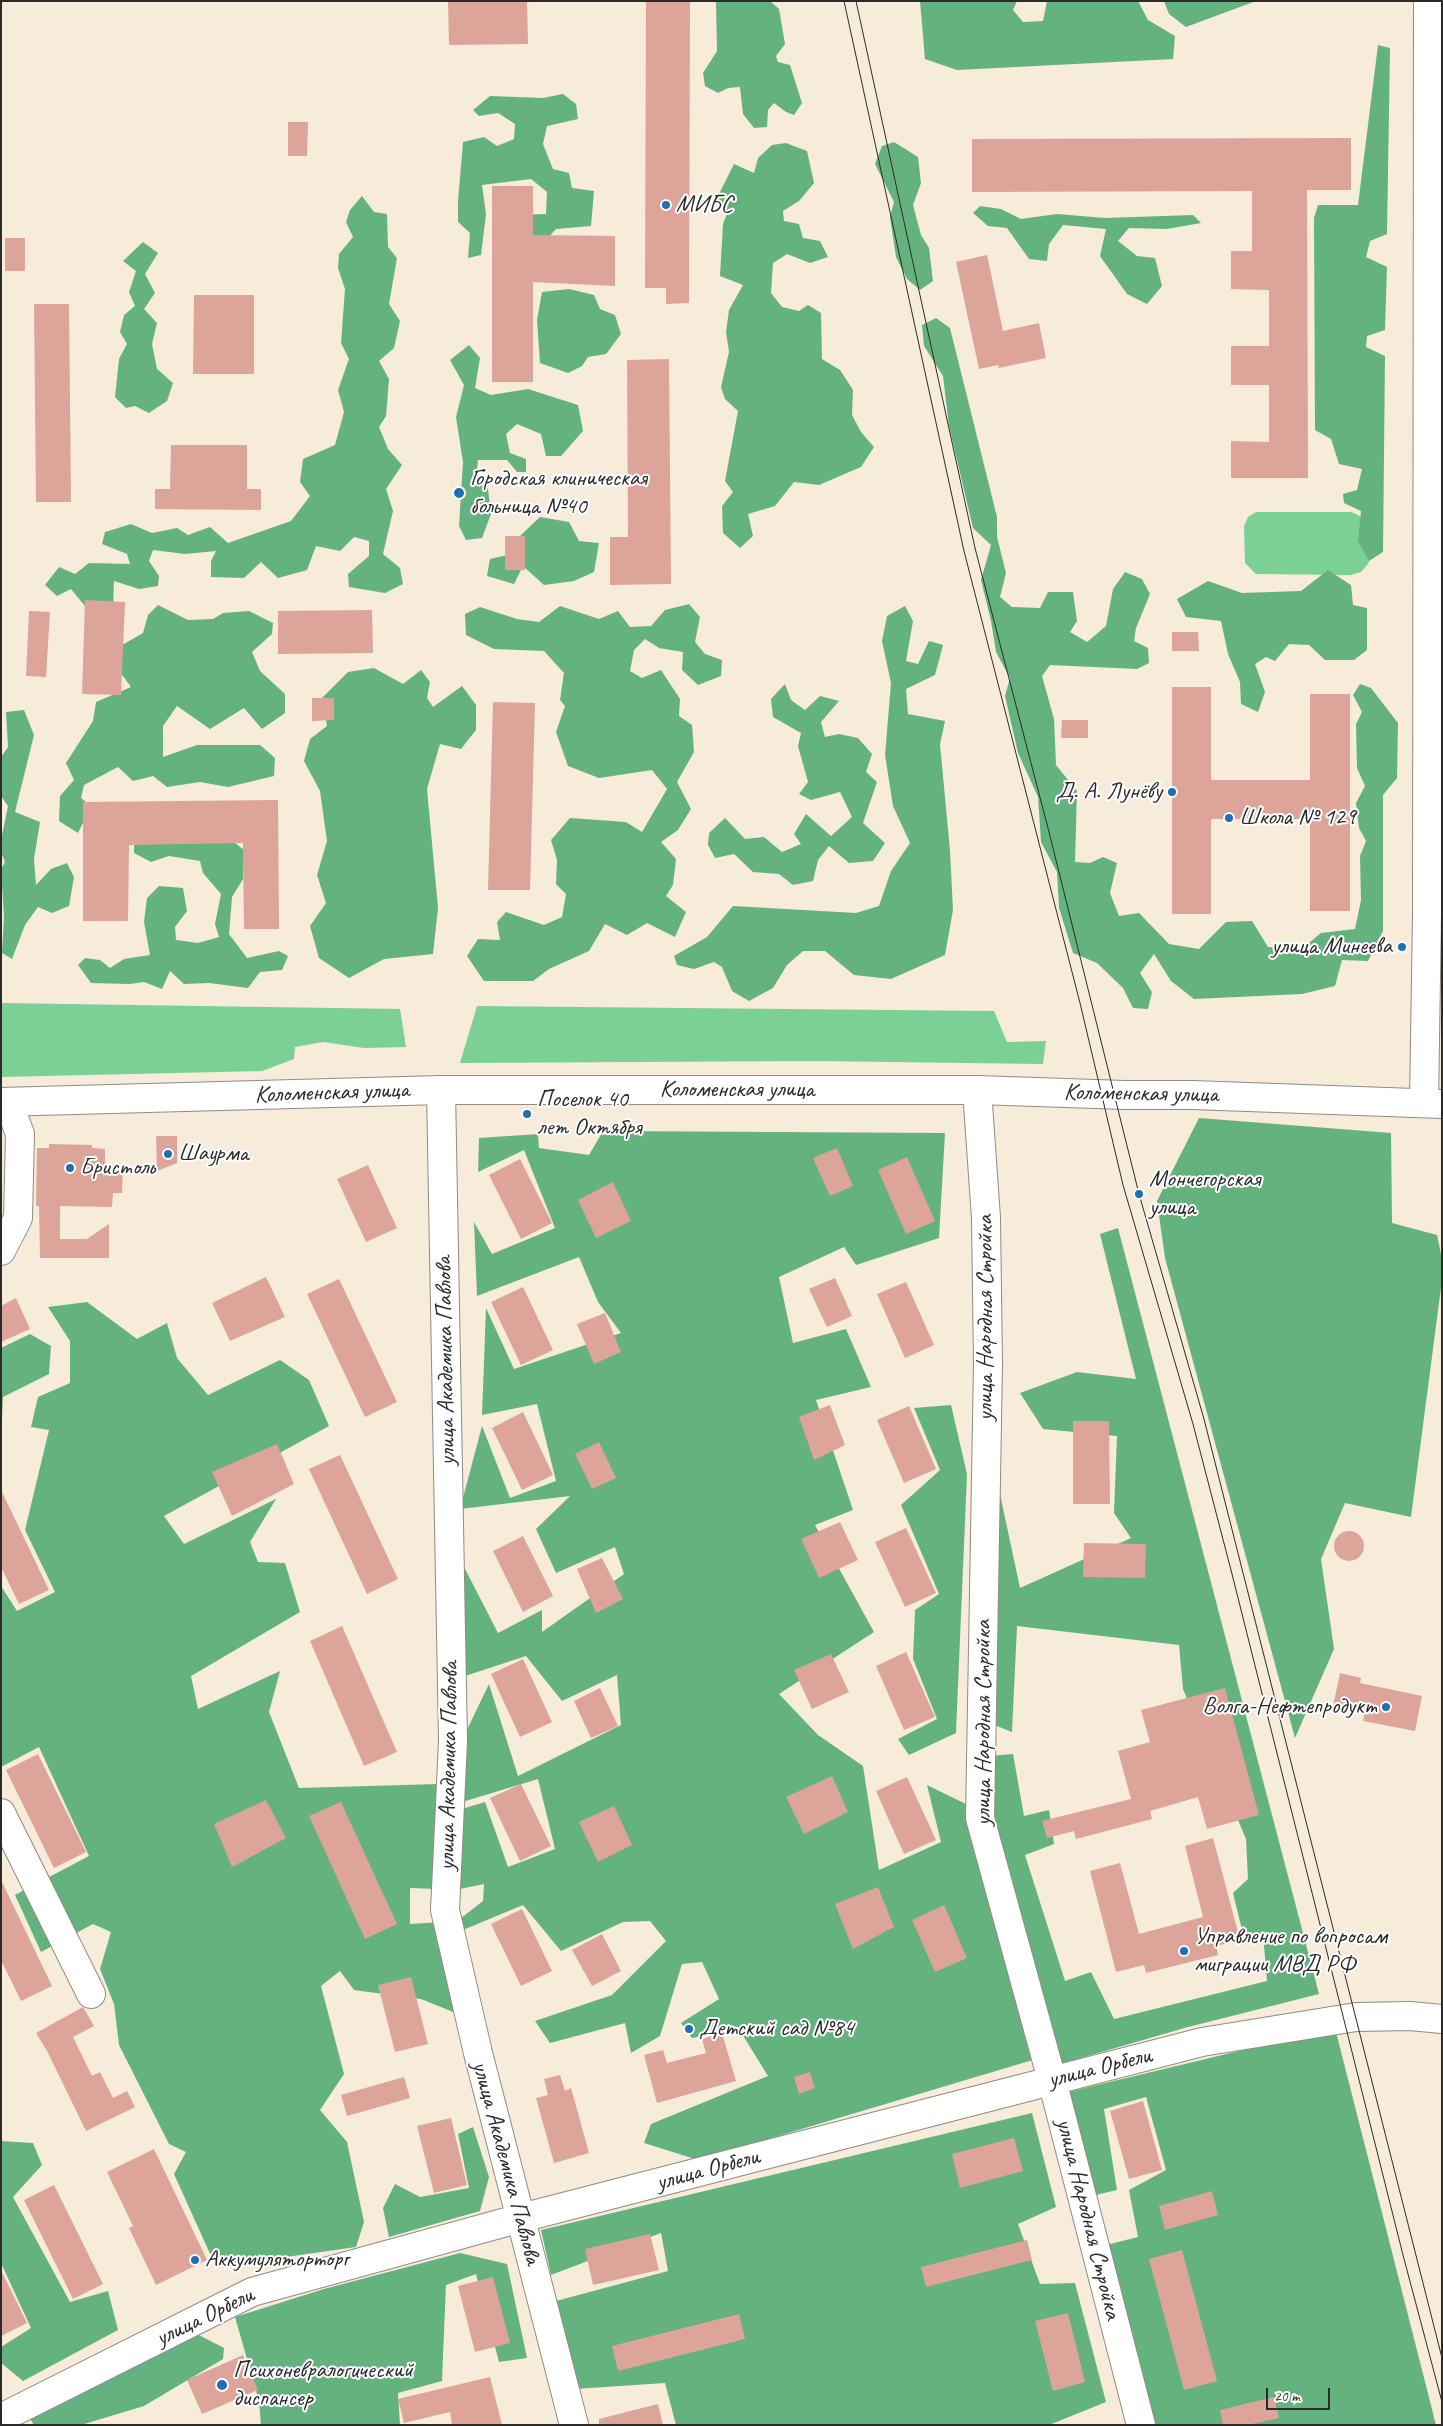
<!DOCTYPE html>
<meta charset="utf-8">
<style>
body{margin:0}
#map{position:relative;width:1443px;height:2426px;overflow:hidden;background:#f7ebda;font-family:Caveat,sans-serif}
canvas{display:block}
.frame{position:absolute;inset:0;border:2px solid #2b2b2b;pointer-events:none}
.scale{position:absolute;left:1266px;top:2388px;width:64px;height:22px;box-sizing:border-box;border:2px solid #2b2b2b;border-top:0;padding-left:6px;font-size:15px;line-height:18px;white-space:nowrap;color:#2b2b2b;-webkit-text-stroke:4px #fff;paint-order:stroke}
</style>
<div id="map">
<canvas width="1443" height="2426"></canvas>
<div class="frame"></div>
<div class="scale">20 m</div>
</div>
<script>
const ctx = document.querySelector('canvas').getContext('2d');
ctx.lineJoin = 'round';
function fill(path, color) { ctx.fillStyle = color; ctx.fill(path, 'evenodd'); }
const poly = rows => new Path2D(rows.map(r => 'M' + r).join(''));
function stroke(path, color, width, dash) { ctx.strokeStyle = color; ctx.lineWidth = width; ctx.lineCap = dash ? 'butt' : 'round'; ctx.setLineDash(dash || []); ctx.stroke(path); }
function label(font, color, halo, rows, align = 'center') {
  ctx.font = font + ' Caveat,sans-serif'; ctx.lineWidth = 4; ctx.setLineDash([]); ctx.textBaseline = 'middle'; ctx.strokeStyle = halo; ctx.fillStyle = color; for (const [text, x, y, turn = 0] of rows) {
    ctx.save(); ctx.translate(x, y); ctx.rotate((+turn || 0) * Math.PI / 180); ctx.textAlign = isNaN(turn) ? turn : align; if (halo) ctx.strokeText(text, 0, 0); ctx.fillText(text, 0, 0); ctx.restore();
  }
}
fill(poly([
 [1256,512,1351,512,1358,515,1364,519,1370,559,1368,564,1361,572,1351,575,1256,574,1245,563,1244,526,1248,517],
 [1,1003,400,1009,406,1047,364,1048,323,1042,295,1047,294,1059,262,1071,1,1077],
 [477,1006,994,1011,1007,1042,1046,1041,1043,1064,815,1061,460,1063]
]), '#7bd195');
fill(poly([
 [716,1,770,1,779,9,785,44,776,56,778,62,790,65,802,103,794,115,786,112,774,103,768,110,767,127,754,128,743,114,740,87,728,88,718,93,705,86,703,73,717,51],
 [920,1,1017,1,1013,10,1023,22,1043,21,1047,1,1138,1,1148,20,1175,36,1173,59,957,70,925,59],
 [1164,1,1256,1,1186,27,1169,14],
 [1378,45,1390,48,1387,234,1370,241,1366,257,1387,267,1385,330,1367,336,1366,347,1385,356,1383,552,1369,561,1358,541,1361,511,1344,503,1343,494,1357,490,1362,469,1339,464,1331,439,1315,430,1314,218,1318,205,1358,205],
 [563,94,576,104,578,119,547,126,543,144,553,169,569,173,572,188,594,191,591,226,556,229,538,249,519,215,546,214,547,192,531,179,482,185,486,214,481,255,468,258,470,233,458,222,458,201,463,142,484,137,497,146,514,139,515,124,498,113,479,116,473,110,490,96,543,98],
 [894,142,918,157,921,183,913,205,921,235,929,248,933,281,920,290,907,279,896,257,890,217,894,202,875,164,882,146],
 [786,143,807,151,814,183,799,201,783,211,784,221,799,224,803,238,820,241,828,257,810,263,787,254,773,263,771,293,782,307,799,311,808,305,821,313,822,359,840,370,853,390,852,415,861,432,874,447,861,467,819,485,794,482,775,506,748,514,753,536,740,548,723,533,722,506,733,492,725,481,738,411,725,399,721,387,729,352,726,332,729,310,743,285,720,276,723,224,728,211,717,198,734,164,754,173,758,158,772,145],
 [362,196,374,212,387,214,388,247,397,258,389,304,400,321,394,348,379,361,389,379,386,416,379,427,388,449,402,465,386,489,393,511,383,554,400,568,403,584,385,593,349,587,348,574,369,556,369,541,354,537,340,551,316,546,307,570,278,578,261,562,244,578,211,577,211,561,216,551,185,554,153,550,149,561,159,576,158,586,139,589,114,581,113,610,94,617,71,589,57,596,45,585,59,567,75,574,89,563,130,564,127,554,102,544,105,532,131,524,152,533,177,528,188,535,210,527,228,543,291,521,310,496,300,482,303,459,335,445,344,412,338,390,349,359,341,343,345,289,338,268,339,254,353,237,346,222,350,210],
 [980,206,1001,209,1021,219,1057,214,1105,218,1193,215,1201,223,1167,229,1129,228,1118,241,1137,256,1155,258,1162,286,1147,304,1127,294,1100,256,1106,229,1063,225,1049,244,1047,261,1029,259,1007,228,988,226,973,213],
 [143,242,158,253,145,274,155,293,144,309,157,323,152,344,157,369,173,383,167,401,149,413,135,406,126,408,115,397,119,359,127,344,120,332,124,315,135,306,129,292,136,271,123,261],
 [569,289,594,295,600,309,615,315,621,334,606,354,588,357,582,366,568,373,540,363,537,320,542,292],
 [936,318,950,328,997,517,997,537,1006,573,1000,597,1012,607,1040,608,1048,592,1073,592,1077,621,1070,632,1087,642,1106,626,1113,589,1125,572,1142,579,1150,594,1136,628,1134,641,1148,648,1149,663,1137,669,1050,665,1042,676,1054,719,1056,765,1077,791,1075,862,1090,863,1103,857,1117,863,1110,893,1119,916,1139,913,1169,944,1199,949,1226,922,1252,921,1268,947,1303,948,1321,933,1355,929,1361,900,1360,856,1366,841,1359,828,1356,803,1365,786,1357,768,1356,724,1362,712,1353,695,1360,684,1371,688,1398,723,1397,778,1383,795,1383,931,1368,961,1342,960,1335,986,1302,994,1194,999,1171,981,1154,954,1140,973,1152,992,1148,1009,1133,1008,1123,988,1097,963,1073,953,1059,908,1057,872,1041,842,1038,797,1018,753,1005,696,1010,678,996,652,991,621,981,580,991,545,973,528,949,426,943,376,924,346,922,325],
 [469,345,480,358,475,388,491,395,528,389,578,405,583,431,561,456,546,456,541,434,517,424,506,434,510,453,526,459,526,472,517,472,507,460,478,460,476,478,488,489,491,514,482,538,466,540,459,526,463,462,456,417,464,385,450,360],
 [540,517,569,522,579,541,599,543,594,572,574,581,544,585,523,566,514,584,487,576,490,559,512,554,520,536],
 [1328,570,1351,585,1353,605,1367,608,1367,650,1354,660,1325,660,1309,645,1289,644,1275,661,1266,657,1255,664,1265,692,1258,712,1241,704,1240,682,1228,654,1221,621,1186,617,1177,599,1208,581,1242,593,1301,591],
 [689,604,700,617,695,642,705,654,722,660,721,676,698,685,682,670,683,652,659,648,645,639,634,650,630,671,642,678,661,670,680,699,679,716,692,725,694,752,677,782,691,809,678,830,661,842,676,859,673,885,666,896,686,912,675,937,647,923,627,935,605,924,589,951,549,969,533,981,484,981,467,956,478,939,500,940,497,922,506,912,544,925,562,917,566,894,556,884,557,860,551,840,570,818,626,822,642,832,667,789,652,770,599,778,568,766,556,732,565,706,560,700,564,673,544,651,494,649,466,635,465,614,480,607,517,619,539,622,560,606,599,619,618,611,630,627,651,626,665,610],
 [158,605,188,620,213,619,223,613,249,611,273,623,272,634,252,652,260,671,285,694,285,713,262,729,244,708,210,729,177,706,163,726,163,757,197,745,260,745,275,758,274,776,228,787,200,782,167,787,153,776,133,781,118,767,84,785,81,798,91,806,78,833,59,821,60,796,74,780,66,763,93,721,96,702,131,687,117,668,117,648,143,633,148,615],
 [905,606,913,621,906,661,918,664,929,641,943,645,935,675,906,689,908,714,945,721,940,744,950,851,953,910,945,955,891,979,854,975,825,951,803,951,787,965,773,988,749,1001,732,991,722,967,714,962,694,969,677,965,674,956,707,937,733,906,856,913,879,906,891,871,910,843,893,806,885,755,891,683,882,641,887,616],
 [374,668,403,684,421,670,430,682,427,698,433,707,462,686,476,705,476,730,461,749,440,744,427,789,438,908,433,954,384,959,349,978,319,958,310,926,326,903,317,875,327,841,320,791,304,761,310,739,327,726,322,698,348,672],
 [785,684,791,700,805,710,820,696,839,701,821,722,825,737,839,734,858,738,872,754,866,772,877,782,863,823,885,843,873,861,849,863,829,846,818,860,813,881,793,885,779,874,753,872,734,854,715,858,708,845,709,833,725,818,745,839,764,837,782,852,801,844,794,834,806,814,831,836,852,817,840,792,811,800,799,794,808,782,798,746,801,733,773,717,771,699],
 [24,710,34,735,15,812,40,822,34,859,36,885,51,869,67,863,74,877,69,906,52,913,38,907,25,925,12,959,2,953,4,917,1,869,5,862,1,852,1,840,8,806,1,796,1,757,8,747,6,712],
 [225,835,244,850,243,879,232,897,229,934,247,958,279,951,288,956,282,970,260,972,248,988,209,983,184,984,170,971,162,989,144,982,130,984,91,983,78,965,85,958,100,960,110,968,124,959,150,955,144,922,147,898,159,886,183,888,187,911,175,927,176,940,198,943,219,937,215,924,221,894,203,873,200,861,169,856,151,862,134,853,134,840],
 [1199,1118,1391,1133,1392,1223,1437,1235,1442,1259,1442,1280,1411,1517,1345,1503,1321,1559,1334,1649,1295,1738,1165,1258,1157,1201],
 [603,1131,945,1133,939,1238,856,1265,844,1247,779,1277,793,1343,846,1329,871,1387,816,1400,853,1510,815,1525,874,1632,779,1694,818,1735,863,1766,879,1870,941,1842,927,1785,970,1806,1036,2059,698,2160,644,2143,651,2124,768,2076,739,2029,692,2038,681,2023,719,1999,702,1962,682,1964,660,2036,631,2053,625,2023,550,2043,535,2021,612,1995,666,1941,650,1921,623,1922,561,1951,523,1905,458,1932,456,1922,483,1901,484,1884,450,1891,455,1811,485,1802,508,1867,555,1849,538,1779,459,1803,462,1740,489,1684,518,1776,621,1725,617,1675,562,1701,526,1656,462,1677,462,1563,498,1633,542,1610,542,1632,624,1574,615,1547,556,1573,536,1529,570,1496,460,1509,482,1426,510,1498,556,1481,537,1404,482,1415,486,1308,514,1369,621,1333,598,1302,579,1257,477,1296,474,1222,492,1254,555,1228,524,1150,478,1172,479,1138,538,1134,539,1148,589,1155],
 [1118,1228,1319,1994,1188,2027,1053,2066,985,1817,989,1756,1013,1754,1024,1816,1049,1810,1054,1844,1025,1855,1065,1981,1091,1972,1114,2019,1267,1981,1263,1934,1243,1934,1233,1893,1248,1879,1246,1839,1183,1689,1179,1645,1017,1626,1012,1732,987,1722,997,1480,1020,1588,1131,1538,1114,1513,1117,1436,1043,1429,1020,1393,1077,1372,1136,1379,1100,1234],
 [87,1302,137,1339,167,1323,177,1358,208,1395,280,1360,309,1380,329,1426,164,1516,184,1544,276,1499,250,1542,258,1562,285,1563,300,1612,191,1676,198,1709,280,1671,269,1712,299,1788,439,1784,437,1889,410,1888,410,1924,443,1922,463,2016,421,1999,354,1990,340,1971,321,1986,344,2074,320,2110,347,2142,364,2222,356,2247,216,2267,174,2174,186,2152,169,2144,119,2045,114,2004,100,1969,111,1932,93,1924,41,1952,15,1895,89,1856,39,1747,1,1767,1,1586,17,1611,55,1592,25,1530,49,1430,31,1427,38,1397,70,1383,70,1341,48,1307],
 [30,1334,51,1346,49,1374,3,1397,1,1439,1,1348],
 [951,1405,967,1474,956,1733,909,1755,898,1739,937,1719,913,1659,915,1610,939,1594,901,1505,940,1470,914,1408],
 [1335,2028,1436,2425,1149,2425,1102,2246,1138,2237,1129,2190,1166,2170,1146,2097,1104,2109,1117,2190,1087,2197,1068,2092],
 [1032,2113,1056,2207,1018,2224,1040,2284,1075,2283,1106,2402,1049,2425,676,2425,665,2383,575,2389,556,2301,668,2271,661,2233,551,2275,541,2230],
 [473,2127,489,2177,480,2211,389,2237,383,2208,395,2184,420,2197,469,2188,458,2134],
 [1,2141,33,2143,42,2165,13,2197,70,2302,108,2291,118,2330,23,2381,1,2363,1,2347,31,2328,1,2263],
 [460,2253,507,2264,527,2358,499,2362,476,2274,446,2285,442,2381,398,2393,400,2425,261,2425,259,2401,235,2317,324,2289],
 [193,2332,224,2348,223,2359,144,2406,81,2425,34,2425,29,2417]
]), '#64b37e');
fill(poly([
 [448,1,527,1,528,44,449,45],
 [646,1,690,1,689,303,666,304,666,288,645,288],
 [288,122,308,122,307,156,288,156],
 [1351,138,1351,190,1307,190,1308,478,1231,478,1231,441,1269,442,1269,385,1231,385,1231,346,1269,346,1269,290,1231,289,1231,251,1252,251,1252,191,972,192,972,139],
 [492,186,533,186,533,235,615,236,615,286,533,282,533,382,492,382],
 [5,238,25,238,25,271,5,271],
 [987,255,1003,331,1039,323,1046,358,999,368,998,365,979,369,956,262],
 [194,295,254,295,254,374,193,374],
 [34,304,69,304,71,502,36,502],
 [669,359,671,584,610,585,610,537,628,537,627,360],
 [171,445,247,445,247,489,261,489,261,510,155,509,155,489,170,489],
 [505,536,525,536,525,570,505,570],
 [85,600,125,602,121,695,82,694],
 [372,610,373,653,278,654,278,611],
 [29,611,50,612,46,677,26,676],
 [1172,632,1198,632,1199,651,1172,651],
 [1172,687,1211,687,1211,780,1310,780,1310,694,1350,694,1350,911,1310,911,1310,819,1211,819,1211,914,1172,914],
 [312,698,334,698,334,720,312,721],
 [493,702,535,703,530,890,488,890],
 [1062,720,1088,720,1088,738,1061,738],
 [278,800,279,929,244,929,243,843,129,845,128,921,83,921,83,802],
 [156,1136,177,1136,177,1163,157,1171],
 [49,1144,92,1145,92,1148,105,1149,105,1165,123,1165,122,1193,113,1193,112,1207,60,1206,60,1239,87,1239,109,1224,109,1258,40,1258,39,1206,36,1206,37,1148,49,1148],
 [837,1148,853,1186,830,1196,813,1158],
 [907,1157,935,1221,906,1234,878,1170],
 [520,1159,552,1223,521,1239,489,1175],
 [368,1165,397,1228,366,1242,337,1179],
 [613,1182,631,1221,596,1238,578,1200],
 [266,1277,285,1317,230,1341,212,1303],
 [835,1278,852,1316,827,1327,809,1289],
 [339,1279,397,1402,365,1417,307,1294],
 [906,1282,934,1345,905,1358,877,1294],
 [523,1287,553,1350,521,1365,491,1302],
 [16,1298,30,1329,1,1342,1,1306],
 [605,1313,621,1352,594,1364,577,1324],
 [830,1405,845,1445,814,1460,799,1417],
 [909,1406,936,1469,904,1483,877,1420],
 [523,1412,553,1475,522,1490,492,1428],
 [1073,1421,1109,1421,1110,1504,1073,1504],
 [599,1442,616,1478,592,1489,575,1454],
 [277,1444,294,1484,232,1516,212,1472],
 [340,1455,398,1579,367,1594,309,1469],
 [1,1490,49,1590,19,1604,1,1567],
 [840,1522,858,1560,819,1578,801,1539],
 [906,1528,936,1593,905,1607,875,1542],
 '1334 1546a15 15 0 1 1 30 0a15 15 0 1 1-30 0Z',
 [523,1536,553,1596,523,1612,493,1551],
 [1084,1543,1146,1544,1145,1578,1083,1577],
 [602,1558,623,1599,596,1613,577,1569],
 [342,1626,397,1752,364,1766,310,1641],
 [906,1652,935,1717,904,1730,876,1666],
 [831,1654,849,1692,812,1709,794,1670],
 [523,1659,552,1722,520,1737,491,1674],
 [1340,1673,1361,1678,1360,1683,1422,1696,1415,1731,1363,1721,1365,1712,1333,1706],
 [600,1688,618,1726,591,1738,574,1701],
 [1225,1688,1259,1815,1207,1829,1198,1797,1150,1811,1152,1819,1076,1839,1074,1831,1047,1838,1042,1821,1131,1799,1118,1751,1150,1742,1141,1710],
 [38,1754,86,1852,54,1868,6,1770],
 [832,1776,848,1812,804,1834,786,1797],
 [907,1777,936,1840,904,1854,876,1791],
 [521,1784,551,1846,520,1861,490,1798],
 [266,1800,286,1838,232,1867,214,1824],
 [341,1802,397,1924,365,1939,309,1816],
 [614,1806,632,1845,598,1862,579,1822],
 [1213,1838,1240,1940,1216,1946,1218,1955,1146,1973,1144,1965,1116,1972,1090,1871,1120,1863,1139,1934,1203,1917,1185,1846],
 [1,1880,52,1986,21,2001,1,1960],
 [878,1887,894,1927,853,1949,835,1904],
 [944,1905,967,1958,935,1972,912,1920],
 [522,1909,552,1971,521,1986,491,1924],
 [602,1934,621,1971,592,1986,572,1950],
 [411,1977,428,2044,395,2052,378,1985],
 [83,2007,94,2026,73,2037,92,2076,100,2072,113,2098,127,2091,135,2107,86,2131,47,2051,36,2033],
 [722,2033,736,2081,657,2103,644,2055,663,2050,667,2063,706,2053,702,2039],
 [810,2072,815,2088,799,2094,794,2077],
 [560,2075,565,2091,571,2088,589,2153,554,2163,536,2098,548,2095,544,2079],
 [404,2077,410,2098,347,2116,341,2095],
 [1143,2101,1162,2170,1129,2179,1110,2111],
 [451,2118,467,2185,434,2193,417,2126],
 [1014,2138,1023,2171,960,2188,952,2154],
 [154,2149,207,2260,156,2285,129,2228,133,2226,107,2172],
 [54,2185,103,2284,73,2299,24,2200],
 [1212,2191,1218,2215,1165,2230,1159,2206],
 [650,2234,659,2270,593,2285,585,2249],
 [1027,2240,1032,2260,926,2287,921,2267],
 [1182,2250,1217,2381,1184,2390,1149,2259],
 [1,2270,27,2323,1,2336],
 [493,2277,510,2343,475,2352,458,2286],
 [1068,2313,1085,2382,1053,2391,1035,2321],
 [739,2314,745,2339,618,2371,612,2346],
 [243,2355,258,2390,202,2414,187,2380],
 [490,2377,502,2425,452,2425,450,2412,404,2423,398,2399],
 [1274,2397,1279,2418,1248,2425,1223,2425,1220,2410],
 [658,2404,663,2425,599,2425,599,2419]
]), '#dda49a');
const minor = poly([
 [441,1090,453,1741,445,1910,478,2053,574,2425],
 [977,1090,986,1218,988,1365,980,1818,1052,2080,1141,2425],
 [1,1251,18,1218,20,1134,8,1102],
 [1,1813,91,1994],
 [1,2418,252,2292,521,2218,1202,2042,1356,2017,1410,2016,1442,2019]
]);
const major = poly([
 [1,1102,441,1090,977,1090,1125,1095,1192,1095,1442,1104],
 [1424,1103,1427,915,1428,1]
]);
stroke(minor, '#918b82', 30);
stroke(major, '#918b82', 30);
stroke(minor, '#fff', 28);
stroke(major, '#fff', 28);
stroke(poly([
 [844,1,964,551,1080,1003,1123,1185,1193,1424,1232,1574,1403,2255,1442,2402],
 [856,1,975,548,1049,832,1139,1194,1204,1419,1442,2358]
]), '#2b2b2b', 1);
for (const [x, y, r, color] of [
 [666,205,5,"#1f6fb2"],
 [459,493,6,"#1f6fb2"],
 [1172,792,5,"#1f6fb2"],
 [1229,818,5,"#1f6fb2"],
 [1402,947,5,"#1f6fb2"],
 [527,1114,5,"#1f6fb2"],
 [168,1154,5,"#1f6fb2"],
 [70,1168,5,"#1f6fb2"],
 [1139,1194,5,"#1f6fb2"],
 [1386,1707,5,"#1f6fb2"],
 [1184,1951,5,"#1f6fb2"],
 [689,2029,5,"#1f6fb2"],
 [195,2260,5,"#1f6fb2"],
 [222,2385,6,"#1f6fb2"]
]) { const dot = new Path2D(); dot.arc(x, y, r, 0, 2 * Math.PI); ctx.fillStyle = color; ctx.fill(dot); stroke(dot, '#fff', 2); }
label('24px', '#2b2b2b', '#fff', [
 ["МИБС",676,205],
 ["Городская клиническая",470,479],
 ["больница №40",470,507],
 ["Д. А. Лунёву",1162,792,"right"],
 ["Школа № 129",1239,818],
 ["улица Минеева",1392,947,"right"],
 ["Поселок 40",537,1100],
 ["лет Октября",537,1128],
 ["Шаурма",178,1154],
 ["Бристоль",80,1168],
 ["Мончегорская",1149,1180],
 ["улица",1149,1208],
 ["Волга-Нефтепродукт",1376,1707,"right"],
 ["Управление по вопросам",1194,1937],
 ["миграции МВД РФ",1194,1965],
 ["Детский сад №84",699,2029],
 ["Аккумуляторторг",205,2260],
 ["Психоневралогический",233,2371],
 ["диспансер",233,2399]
], 'left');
label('24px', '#2b2b2b', '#fff', [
 ["Коломенская улица",737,1090],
 ["Коломенская улица",332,1093,-2],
 ["Коломенская улица",1141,1094,1],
 ["улица Народная Стройка",986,1318,-90],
 ["улица Академика Павлова",446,1361,-91],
 ["улица Народная Стройка",984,1723,-90],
 ["улица Академика Павлова",449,1766,-89],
 ["улица Орбели",1100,2068,-14],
 ["улица Академика Павлова",506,2163,75],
 ["улица Орбели",708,2170,-15],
 ["улица Народная Стройка",1088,2219,76],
 ["улица Орбели",205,2317,-26]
]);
</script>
